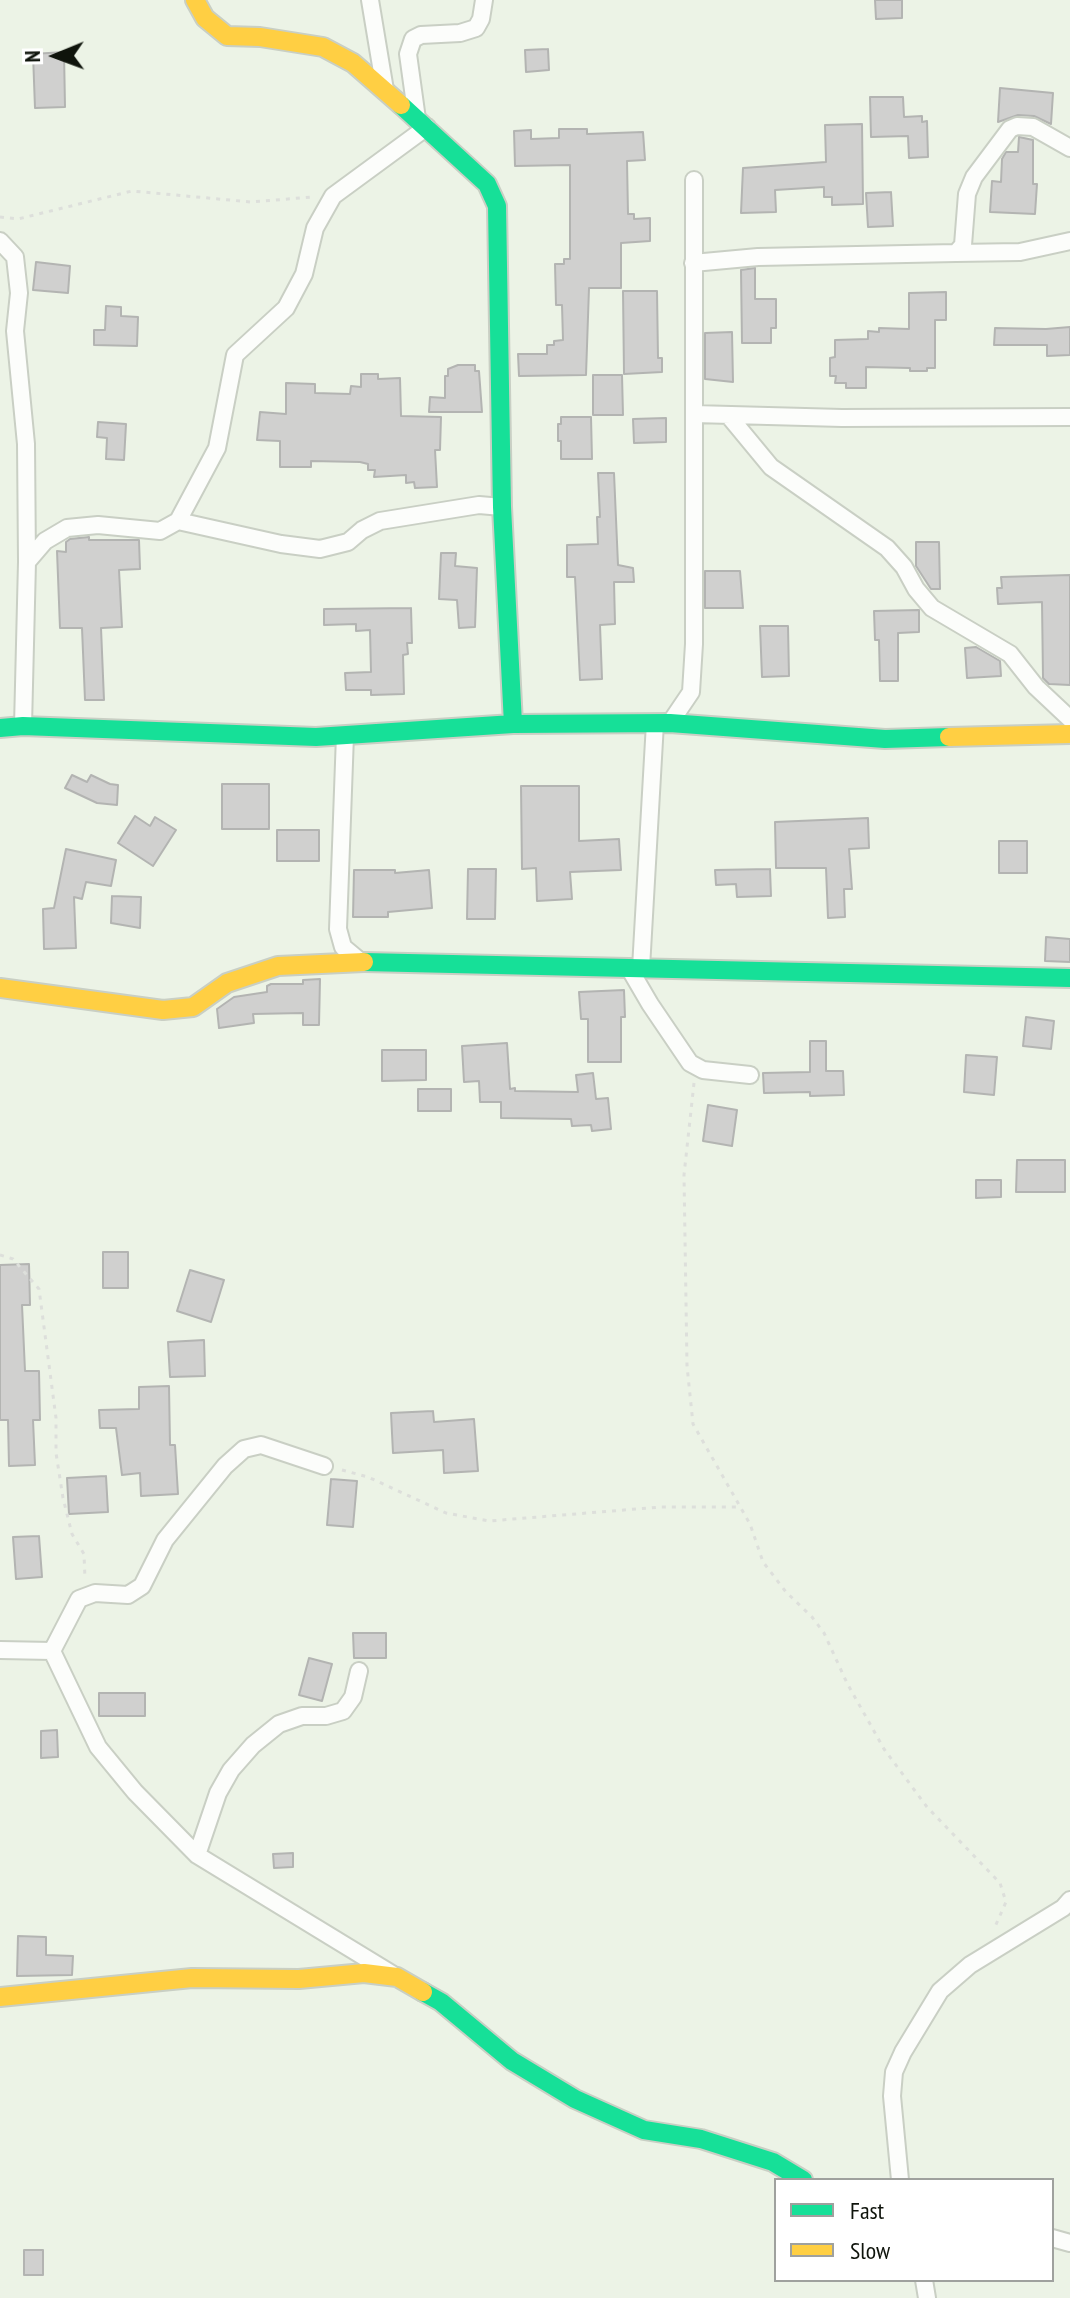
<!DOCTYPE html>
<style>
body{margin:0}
#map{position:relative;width:1070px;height:2298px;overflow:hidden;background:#ecf3e6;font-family:"PT Sans Narrow",sans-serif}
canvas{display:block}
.legend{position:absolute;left:774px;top:2178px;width:280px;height:104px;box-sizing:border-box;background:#fff;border:2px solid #9fa19e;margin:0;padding:10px 14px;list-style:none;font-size:24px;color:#0f140c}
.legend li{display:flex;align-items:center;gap:16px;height:40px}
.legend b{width:40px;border:2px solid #9fa19e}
.north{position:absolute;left:16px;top:16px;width:80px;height:80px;-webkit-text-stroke:6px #fff;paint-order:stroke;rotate:269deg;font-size:22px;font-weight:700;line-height:32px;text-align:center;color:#0f140c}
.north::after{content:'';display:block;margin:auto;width:28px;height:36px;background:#0f140c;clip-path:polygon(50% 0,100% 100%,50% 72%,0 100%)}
</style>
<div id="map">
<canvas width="1070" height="2298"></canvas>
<ul class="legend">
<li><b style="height:10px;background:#16e098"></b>Fast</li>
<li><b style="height:10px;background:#ffcf43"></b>Slow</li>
</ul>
<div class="north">N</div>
</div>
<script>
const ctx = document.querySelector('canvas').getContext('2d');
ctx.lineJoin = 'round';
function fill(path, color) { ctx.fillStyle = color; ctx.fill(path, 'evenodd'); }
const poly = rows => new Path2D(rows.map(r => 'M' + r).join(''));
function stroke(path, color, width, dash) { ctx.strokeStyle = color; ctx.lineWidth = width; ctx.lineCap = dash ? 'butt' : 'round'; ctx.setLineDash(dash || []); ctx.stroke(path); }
const building = poly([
 [875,0,902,0,902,18,876,19,875,0],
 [548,49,549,70,526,72,525,50,548,49],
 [64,52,65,107,35,108,33,54,64,52],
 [1000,88,1053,93,1051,124,1034,116,1018,115,998,122,1000,88],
 [870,97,903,97,904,117,922,116,922,122,927,121,928,157,909,158,908,136,871,137,870,97],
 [862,124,863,204,832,205,832,197,824,197,824,187,775,190,776,212,741,213,743,168,826,162,825,125,862,124],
 [559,129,587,129,587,134,643,132,645,160,627,161,628,214,634,214,634,219,650,218,650,241,621,243,621,288,589,288,586,375,519,376,518,354,547,354,547,345,554,345,554,341,563,340,562,305,556,305,555,264,564,264,564,259,570,259,570,165,515,166,514,131,531,130,531,139,559,138,559,129],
 [1019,137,1033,140,1033,184,1037,184,1035,214,990,212,992,181,1001,182,1002,159,1006,152,1018,152,1019,137],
 [891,192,893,226,868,227,866,193,891,192],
 [36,262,70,266,68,293,33,290,36,262],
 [755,268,755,299,776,299,776,328,771,328,771,343,742,343,741,270,755,268],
 [623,291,657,291,658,358,662,358,662,372,624,374,623,291],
 [946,292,946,320,935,320,935,368,927,368,927,371,910,371,910,368,866,367,866,388,846,388,846,383,835,383,836,376,830,376,830,358,835,357,835,340,868,339,868,331,879,332,879,328,909,329,909,293,946,292],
 [106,306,121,307,121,316,138,317,137,346,94,345,94,330,105,330,106,306],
 [1070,327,1070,355,1047,356,1047,345,994,345,995,328,1046,329,1070,327],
 [732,332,733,382,705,379,705,333,732,332],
 [458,365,475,365,475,371,479,371,482,412,429,412,430,397,445,398,445,376,448,376,448,369,458,365],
 [361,374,378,374,378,379,400,378,401,416,441,417,440,450,435,450,437,487,415,488,414,482,406,483,406,475,374,477,375,470,368,470,368,464,360,462,311,461,311,467,280,467,280,441,257,440,260,412,286,414,286,383,315,384,315,393,350,394,351,386,361,387,361,374],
 [593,375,622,375,623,415,593,415,593,375],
 [561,417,591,417,592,459,561,459,561,441,558,441,558,424,561,424,561,417],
 [666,418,666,442,634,443,633,419,666,418],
 [98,422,126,424,124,460,106,459,107,438,97,437,98,422],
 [598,473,614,473,618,565,633,568,634,582,614,582,615,624,600,625,602,679,580,680,575,577,567,577,567,545,598,544,597,517,600,517,598,473],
 [89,537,89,540,139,540,140,569,119,570,122,627,101,628,104,700,85,700,82,628,60,628,57,551,66,552,66,542,70,539,89,537],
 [916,542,939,542,940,589,931,589,916,566,916,542],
 [441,553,456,553,455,566,477,568,475,627,459,628,457,600,439,599,441,553],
 [705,571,740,571,743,608,705,608,705,571],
 [1070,575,1070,685,1049,684,1043,678,1042,602,998,604,997,588,1002,588,1001,577,1070,575],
 [411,608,412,643,407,643,408,654,403,655,404,694,371,695,371,690,346,690,345,673,371,672,370,630,356,631,356,624,324,625,324,609,411,608],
 [919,610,919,632,898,633,898,681,880,681,879,640,875,640,874,611,919,610],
 [760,626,788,626,789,676,762,677,760,626],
 [976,647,1000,661,1001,676,967,678,965,648,976,647],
 [72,775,87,782,91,775,110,784,118,785,117,805,97,803,65,788,72,775],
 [222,784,269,784,269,829,222,829,222,784],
 [521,786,579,786,579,841,619,839,621,870,570,872,572,899,537,901,536,868,522,869,521,786],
 [135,816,150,826,155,817,176,830,153,866,118,843,135,816],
 [868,818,869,848,849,849,852,889,844,889,845,917,828,918,826,868,776,868,775,822,868,818],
 [277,830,319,830,319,861,277,861,277,830],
 [999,841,1027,841,1027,873,999,873,999,841],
 [66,849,116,860,111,886,86,882,82,899,74,897,76,948,44,949,43,909,54,908,66,849],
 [468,869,496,869,495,919,467,919,468,869],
 [770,869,771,896,737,897,736,884,716,885,715,870,770,869],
 [354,870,395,870,395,873,429,870,432,908,388,912,388,917,353,917,354,870],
 [112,896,141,897,140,928,111,923,112,896],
 [1046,937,1070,939,1070,962,1045,961,1046,937],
 [320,979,319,1025,303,1025,303,1013,253,1014,254,1023,219,1028,217,1009,234,997,267,992,267,986,271,984,303,984,303,980,320,979],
 [624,990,625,1017,621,1017,621,1062,588,1062,588,1019,581,1019,579,992,624,990],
 [1026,1017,1054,1021,1051,1049,1023,1046,1026,1017],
 [810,1041,826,1041,826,1071,843,1071,844,1095,810,1096,810,1092,764,1093,763,1073,810,1072,810,1041],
 [507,1043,510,1089,515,1088,515,1091,578,1092,576,1075,593,1073,596,1099,608,1098,611,1129,592,1131,591,1125,572,1126,571,1119,501,1118,501,1102,480,1102,479,1081,464,1082,462,1046,507,1043],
 [382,1050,426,1050,426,1080,382,1081,382,1050],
 [966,1055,997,1057,994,1095,964,1092,966,1055],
 [418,1089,451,1089,451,1111,418,1111,418,1089],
 [708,1105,737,1110,732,1146,703,1141,708,1105],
 [1017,1160,1065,1160,1065,1192,1016,1192,1017,1160],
 [976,1180,1001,1180,1001,1197,976,1198,976,1180],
 [103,1252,128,1252,128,1288,103,1288,103,1252],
 [29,1264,30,1305,22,1305,25,1371,39,1371,40,1420,33,1420,35,1465,9,1466,8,1420,0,1420,0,1265,29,1264],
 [190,1270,224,1280,211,1322,177,1311,190,1270],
 [204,1340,205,1376,170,1377,168,1342,204,1340],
 [169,1386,170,1445,175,1445,178,1494,141,1496,140,1473,122,1475,116,1428,100,1428,99,1410,139,1409,139,1387,169,1386],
 [433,1411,434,1422,474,1419,478,1471,444,1473,443,1450,393,1453,391,1413,433,1411],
 [106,1476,108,1512,69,1514,67,1478,106,1476],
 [331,1479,357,1481,353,1527,327,1525,331,1479],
 [39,1536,42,1577,16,1579,13,1537,39,1536],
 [353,1633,386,1633,386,1658,354,1658,353,1633],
 [309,1658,332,1664,322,1701,299,1695,309,1658],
 [99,1693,145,1693,145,1716,99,1716,99,1693],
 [57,1730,58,1757,41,1758,41,1731,57,1730],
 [293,1853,293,1867,274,1868,273,1854,293,1853],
 [18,1936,46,1937,46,1955,73,1956,72,1975,17,1976,18,1936],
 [24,2250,43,2250,43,2275,24,2275,24,2250]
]);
fill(building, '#d0d0cf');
stroke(building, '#b3b4b2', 2);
const street = poly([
 [370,0,385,90],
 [417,119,408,54,413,39,421,35,460,33,476,28,481,19,484,0],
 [0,241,15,257,19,293,15,331,26,444,27,562],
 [956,253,1020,252,1070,241],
 [693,263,758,257,956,253,963,245,967,194,974,177,1010,129,1017,126,1033,127,1070,148],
 [694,414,842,418,1070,417],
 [728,415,771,467,887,548,904,567,916,589,932,608,1010,654,1036,687,1070,719],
 [178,521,281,544,320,549,348,542,362,530,380,521,479,505,502,507],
 [670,723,691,692,694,644,694,180],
 [23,726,27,562,45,541,67,528,98,525,160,531,178,521,217,448,235,355,286,308,304,274,315,228,333,196,427,127],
 [345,735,338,929,343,947,361,962],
 [629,968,650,1004,690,1063,703,1070,750,1075],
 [641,968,655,723],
 [0,1650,52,1651,79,1599,95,1593,128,1595,142,1586,165,1540,225,1466,244,1449,261,1445,324,1466],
 [52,1651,98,1747,135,1792,197,1855,392,1974],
 [197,1855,218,1793,231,1770,253,1745,279,1724,302,1716,326,1716,343,1711,353,1697,359,1671],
 [900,2180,892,2096,894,2072,903,2052,940,1991,970,1965,1063,1908,1070,1900],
 [1052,2238,1070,2243],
 [924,2280,927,2298]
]);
const fast = poly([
 [401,105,487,184,497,206,502,507,513,724],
 [0,728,23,726,316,737,513,724,670,723,885,739,949,737],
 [364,962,1070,978],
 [423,1992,441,2002,512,2061,575,2099,644,2130,701,2139,773,2162,803,2180]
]);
const slow = poly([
 [195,0,205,18,227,36,260,37,323,47,353,63,401,105],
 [949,737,1070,734],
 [0,988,163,1010,193,1007,227,983,278,966,364,962],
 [0,1997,192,1978,299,1979,364,1973,397,1977,423,1992]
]);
stroke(street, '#c9cfc4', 20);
stroke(fast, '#c9cfc4', 22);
stroke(slow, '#c9cfc4', 22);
stroke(poly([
 [0,217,18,219,132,191,251,202,312,197],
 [694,1083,684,1175,687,1366,693,1424,750,1524,763,1562,786,1592,812,1617,824,1633,847,1683,884,1749,927,1807,1000,1883,1006,1902,994,1929],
 [0,1255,13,1259,39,1289,56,1418,56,1453,63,1498,72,1534,84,1554,85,1579],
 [342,1470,368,1477,446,1513,489,1521,661,1507,740,1507]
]), '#dddfdb', 3, [4, 6]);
stroke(street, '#fcfdfb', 16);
stroke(fast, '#16e098', 18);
stroke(slow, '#ffcf43', 18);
</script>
